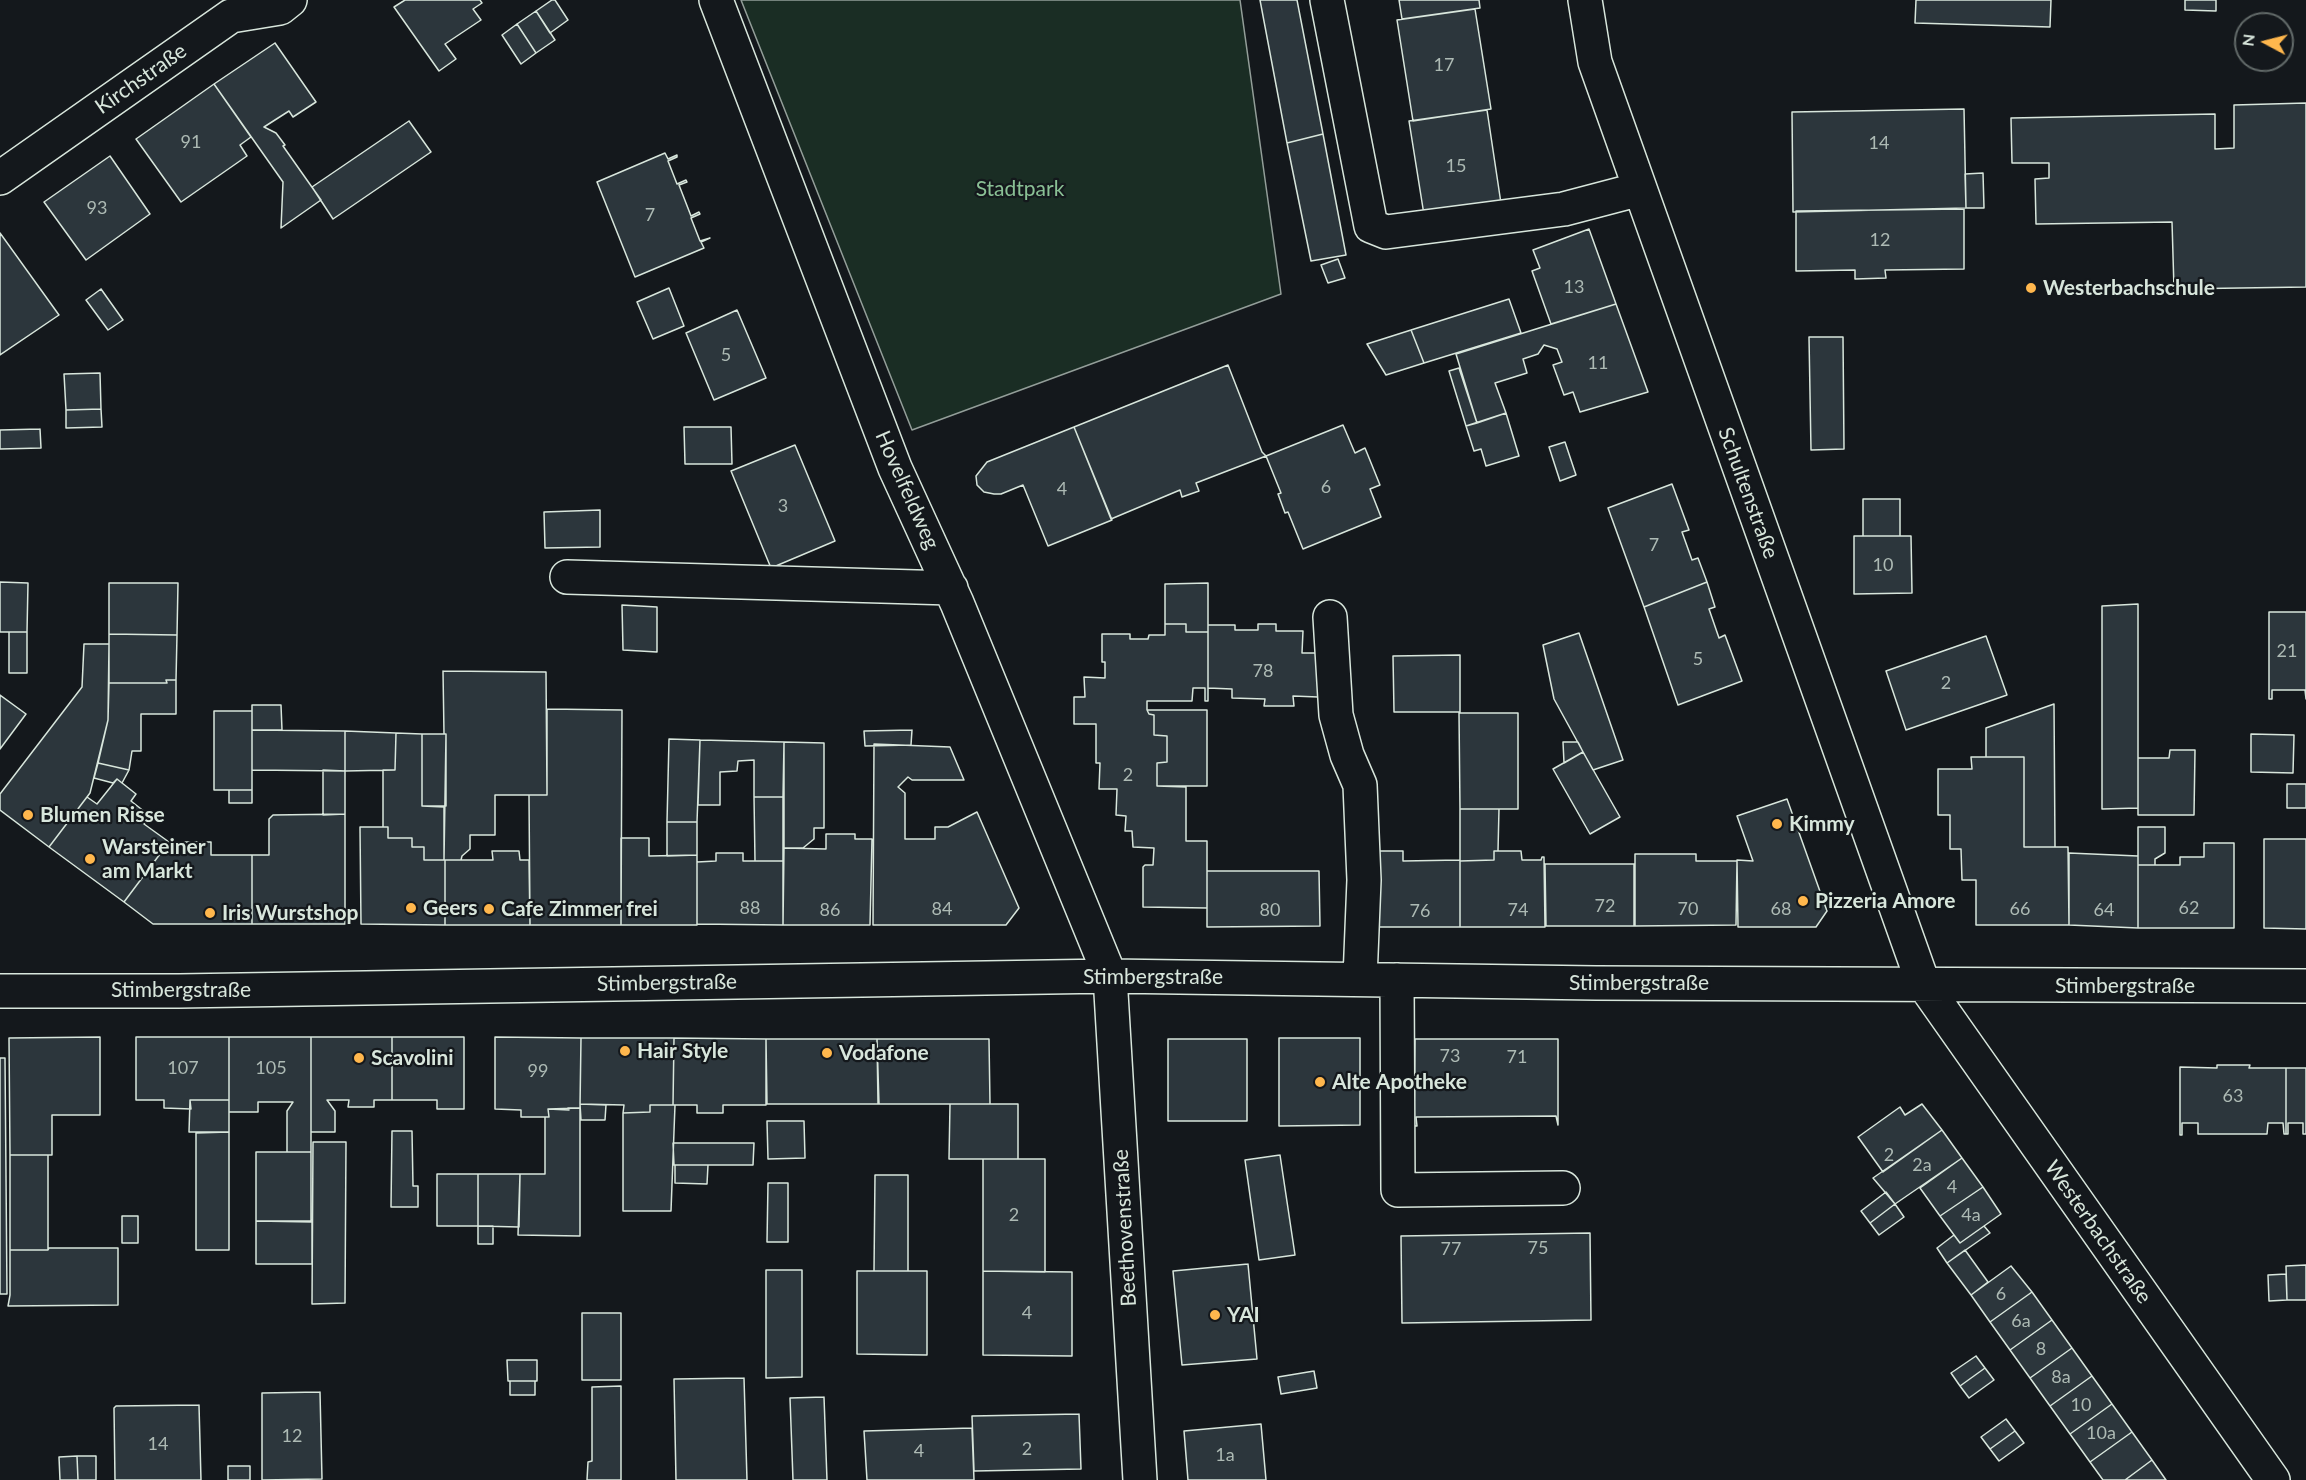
<!DOCTYPE html>
<meta charset="utf-8">
<style>
body{margin:0}
#map{position:relative;width:2306px;height:1480px;overflow:hidden;background:#14181c;font-family:Lato,sans-serif}
canvas{display:block}
.north{position:absolute;left:2234px;top:12px;width:60px;height:60px;box-sizing:border-box;background:#14181c;border:2px solid #626a69;border-radius:50%;rotate:277deg;font-size:16px;font-weight:700;line-height:24px;text-align:center;color:#d8e6dc}
.north::after{content:'';display:block;margin:auto;width:21px;height:27px;background:#ffb74d;clip-path:polygon(50% 0,100% 100%,50% 72%,0 100%)}
</style>
<div id="map">
<canvas width="2306" height="1480"></canvas>
<div class="north">N</div>
</div>
<script>
const ctx = document.querySelector('canvas').getContext('2d');
ctx.lineJoin = 'round';
function fill(path, color) { ctx.fillStyle = color; ctx.fill(path, 'evenodd'); }
const poly = rows => new Path2D(rows.map(r => 'M' + r).join(''));
function stroke(path, color, width, dash) { ctx.strokeStyle = color; ctx.lineWidth = width; ctx.lineCap = dash ? 'butt' : 'round'; ctx.setLineDash(dash || []); ctx.stroke(path); }
function label(font, color, halo, rows, align = 'center') {
  ctx.font = font + ' Lato,sans-serif'; ctx.lineWidth = 4.5; ctx.setLineDash([]); ctx.textBaseline = 'middle'; ctx.strokeStyle = halo; ctx.fillStyle = color; for (const [text, x, y, turn = 0] of rows) {
    ctx.save(); ctx.translate(x, y); ctx.rotate((+turn || 0) * Math.PI / 180); ctx.textAlign = isNaN(turn) ? turn : align; if (halo) ctx.strokeText(text, 0, 0); ctx.fillText(text, 0, 0); ctx.restore();
  }
}
const green = poly([
 [741,0,1240,0,1281,294,912,430,741,0]
]);
fill(green, '#1a2d24');
stroke(green, '#939e99', 1.5);
const building = poly([
 [405,0,480,0,482,3,473,9,481,20,445,44,456,59,439,71,394,7,405,0],
 [552,0,555,0,568,20,550,33,536,11,552,0],
 [1260,0,1297,0,1323,134,1287,143,1260,0],
 [1399,0,1479,0,1480,8,1402,19,1399,0],
 [1916,0,2051,0,2050,27,1915,23,1916,0],
 [2185,0,2216,0,2216,11,2185,10,2185,0],
 [1475,9,1491,109,1413,121,1397,20,1475,9],
 [536,11,555,40,536,53,517,24,536,11],
 [517,24,536,53,521,64,502,35,517,24],
 [275,43,316,102,293,117,289,111,264,127,276,133,285,145,283,146,321,200,281,228,283,182,214,84,275,43],
 [214,84,251,137,240,145,247,156,181,202,136,139,214,84],
 [2306,103,2306,287,2174,289,2172,222,2036,224,2035,179,2049,178,2049,163,2012,163,2011,118,2215,114,2215,149,2234,148,2234,105,2306,103],
 [1964,109,1966,208,1793,212,1792,112,1964,109],
 [1487,110,1502,210,1425,221,1409,121,1487,110],
 [409,121,431,152,333,219,312,187,409,121],
 [1323,134,1346,255,1311,261,1287,143,1323,134],
 [665,153,668,159,677,155,677,157,668,161,677,184,686,180,687,182,679,185,691,216,699,212,700,214,691,218,700,241,710,238,701,242,704,248,635,277,597,182,665,153],
 [110,156,150,214,86,260,44,202,110,156],
 [1983,173,1984,208,1966,208,1965,174,1983,173],
 [1964,209,1964,269,1885,270,1886,278,1855,279,1855,270,1796,271,1796,211,1964,209],
 [1589,229,1616,304,1551,324,1532,271,1540,268,1533,250,1589,229],
 [0,233,59,315,0,355,0,233],
 [1338,259,1345,278,1328,283,1321,265,1338,259],
 [669,288,684,326,653,339,637,302,669,288],
 [101,289,123,320,108,330,86,300,101,289],
 [1509,299,1521,333,1424,363,1411,330,1509,299],
 [1616,304,1648,392,1580,412,1573,392,1564,395,1553,365,1562,362,1557,349,1544,345,1538,354,1523,359,1527,373,1495,383,1506,413,1477,423,1456,354,1616,304],
 [737,310,766,378,714,400,686,333,737,310],
 [1411,330,1424,363,1386,375,1367,344,1411,330],
 [1809,337,1843,337,1844,449,1811,450,1809,337],
 [1228,365,1262,452,1266,456,1196,483,1199,491,1182,497,1180,490,1111,519,1074,427,1228,365],
 [1459,368,1477,423,1466,426,1449,371,1459,368],
 [100,373,101,409,66,410,64,374,100,373],
 [101,409,102,427,66,428,66,410,101,409],
 [1506,413,1519,456,1486,466,1481,449,1474,451,1466,426,1506,413],
 [1343,425,1355,453,1365,448,1380,485,1370,489,1381,517,1303,549,1288,512,1285,513,1278,494,1281,493,1266,456,1343,425],
 [684,427,731,427,732,464,685,464,684,427],
 [1074,427,1112,520,1048,546,1023,485,1001,494,994,494,984,492,977,485,976,476,987,462,1074,427],
 [40,429,41,448,0,449,0,430,40,429],
 [1565,442,1576,475,1560,481,1549,447,1565,442],
 [795,445,835,541,771,568,731,471,795,445],
 [1672,484,1689,530,1682,532,1692,560,1698,558,1707,582,1644,607,1608,508,1672,484],
 [1863,499,1900,499,1900,536,1863,536,1863,499],
 [600,510,600,547,545,548,544,512,600,510],
 [1854,536,1911,536,1912,593,1854,594,1854,536],
 [0,582,28,583,27,632,0,632,0,582],
 [1707,582,1715,607,1709,609,1719,638,1725,635,1742,681,1678,705,1644,607,1707,582],
 [109,583,178,583,177,635,109,634,109,583],
 [1208,583,1208,632,1186,632,1186,624,1165,624,1165,584,1208,583],
 [2138,604,2138,808,2102,809,2102,606,2138,604],
 [622,605,657,607,657,652,623,650,622,605],
 [2269,612,2306,612,2306,699,2305,690,2272,690,2272,699,2269,699,2269,612],
 [1165,624,1186,624,1186,632,1208,632,1208,701,1205,701,1205,688,1193,688,1192,701,1147,701,1147,710,1149,714,1154,715,1154,735,1167,736,1167,762,1157,763,1157,786,1186,787,1186,841,1207,841,1207,908,1143,907,1143,867,1145,865,1153,865,1154,848,1133,847,1132,831,1125,831,1126,816,1116,815,1117,789,1099,789,1100,763,1096,763,1096,724,1074,724,1074,697,1085,697,1084,677,1105,678,1105,662,1102,662,1102,634,1130,634,1130,639,1148,639,1149,635,1165,635,1165,624],
 [1258,624,1276,624,1276,631,1303,631,1302,653,1318,653,1318,697,1293,696,1294,706,1264,706,1265,699,1232,698,1232,689,1208,688,1208,625,1235,625,1235,630,1258,630,1258,624],
 [9,632,27,632,27,673,9,673,9,632],
 [1579,633,1623,760,1593,770,1554,699,1543,645,1579,633],
 [109,634,177,635,176,680,166,680,167,683,109,683,109,634],
 [1986,636,2007,695,1906,730,1886,671,1986,636],
 [84,644,109,644,108,720,90,793,49,847,0,810,0,794,82,687,84,644],
 [1460,655,1460,712,1394,712,1393,656,1460,655],
 [443,671,546,672,547,795,495,795,495,835,470,835,470,849,462,856,461,860,444,860,446,734,444,734,443,671],
 [166,680,176,680,176,714,141,714,141,751,132,751,129,770,98,763,108,720,109,683,167,683,166,680],
 [0,695,26,714,0,749,0,695],
 [2054,704,2055,847,2024,847,2024,757,1986,757,1986,728,2054,704],
 [252,705,281,705,282,730,252,730,252,705],
 [547,709,622,710,621,925,530,925,529,795,547,795,547,709],
 [1147,710,1207,710,1207,786,1157,786,1157,763,1167,762,1167,736,1154,735,1154,715,1149,714,1147,710],
 [214,711,252,711,252,790,214,790,214,711],
 [1459,713,1518,713,1518,809,1460,809,1459,713],
 [252,730,345,731,345,771,252,770,252,730],
 [912,730,911,745,865,746,864,731,912,730],
 [345,731,396,733,395,770,345,771,345,731],
 [396,733,422,734,422,806,444,807,444,860,424,860,424,847,412,847,412,838,388,838,388,827,383,827,383,770,395,770,396,733],
 [422,734,446,734,446,806,422,806,422,734],
 [2251,734,2294,735,2293,773,2251,772,2251,734],
 [669,739,700,740,697,822,667,822,669,739],
 [700,740,784,742,783,797,754,797,754,760,738,761,737,771,720,772,720,805,698,805,700,740],
 [784,742,824,743,824,828,814,828,814,839,803,848,784,848,784,742],
 [1563,742,1578,742,1583,752,1564,763,1563,742],
 [874,744,950,747,964,780,912,780,908,777,898,787,905,793,905,839,935,839,935,827,948,827,977,812,1019,908,1006,925,873,925,874,744],
 [2170,750,2195,750,2194,815,2138,815,2138,758,2169,758,2170,750],
 [1583,752,1620,817,1590,834,1553,769,1583,752],
 [1971,757,2024,757,2024,847,2068,847,2069,925,1976,925,1976,880,1962,880,1961,849,1950,849,1950,815,1938,815,1938,769,1972,769,1971,757],
 [98,763,129,770,122,783,117,779,113,783,94,778,98,763],
 [323,770,345,771,345,814,323,815,323,770],
 [117,779,136,794,131,801,150,816,144,824,169,842,124,902,49,847,87,797,97,804,117,779],
 [2287,784,2306,784,2306,808,2287,808,2287,784],
 [229,790,252,790,252,803,229,803,229,790],
 [754,797,783,797,783,861,755,861,754,797],
 [1787,799,1827,911,1816,927,1738,927,1737,860,1753,861,1737,816,1787,799],
 [1460,809,1499,809,1498,851,1494,851,1494,860,1460,861,1460,809],
 [345,814,345,924,252,924,252,855,269,855,269,819,273,815,345,814],
 [667,822,697,822,697,855,667,856,667,822],
 [360,827,388,827,388,838,412,838,412,847,424,847,424,860,445,860,445,925,361,924,360,827],
 [2138,827,2165,827,2165,853,2155,859,2155,865,2138,865,2138,827],
 [826,834,855,834,855,839,872,839,870,925,783,925,784,848,826,849,826,834],
 [621,838,649,838,649,856,697,855,697,925,621,925,621,838],
 [2264,839,2306,839,2306,929,2264,928,2264,839],
 [169,842,179,850,185,842,211,842,211,855,252,855,252,924,153,924,124,902,169,842],
 [2204,843,2234,843,2234,928,2138,928,2138,865,2180,865,2180,857,2204,857,2204,843],
 [492,851,519,851,520,860,529,860,530,925,445,925,445,860,493,860,492,851],
 [1376,851,1403,851,1403,861,1460,860,1460,927,1376,927,1376,851],
 [1494,851,1521,851,1522,860,1541,860,1542,857,1544,857,1545,927,1460,927,1460,861,1494,860,1494,851],
 [716,853,743,853,743,861,783,861,783,925,697,924,697,862,716,861,716,853],
 [2069,853,2138,856,2138,928,2069,925,2069,853],
 [1635,854,1696,854,1696,861,1737,861,1736,925,1635,926,1635,854],
 [1545,864,1634,864,1634,926,1546,926,1545,864],
 [1207,871,1319,871,1320,926,1207,927,1207,871],
 [100,1037,100,1115,52,1115,52,1155,10,1155,9,1038,100,1037],
 [136,1037,229,1037,229,1100,190,1100,191,1109,164,1108,164,1100,136,1100,136,1037],
 [229,1037,311,1037,311,1152,287,1152,287,1111,293,1102,258,1102,258,1112,229,1112,229,1037],
 [311,1037,392,1037,392,1100,374,1100,374,1107,348,1107,349,1100,327,1100,335,1111,335,1132,311,1132,311,1037],
 [392,1037,464,1037,464,1109,437,1109,437,1100,392,1100,392,1037],
 [495,1037,581,1038,580,1108,548,1109,549,1117,521,1117,521,1110,495,1109,495,1037],
 [581,1038,674,1038,673,1105,650,1105,650,1112,623,1113,624,1105,580,1104,581,1038],
 [674,1038,766,1039,766,1105,723,1105,723,1113,697,1113,697,1105,673,1105,674,1038],
 [1279,1038,1360,1038,1360,1125,1279,1126,1279,1038],
 [766,1039,877,1039,878,1104,767,1104,766,1039],
 [877,1039,989,1039,990,1104,879,1104,877,1039],
 [1168,1039,1247,1039,1247,1121,1168,1121,1168,1039],
 [1415,1039,1558,1039,1558,1125,1556,1116,1416,1117,1417,1126,1414,1126,1415,1039],
 [0,1058,5,1058,7,1294,0,1294,0,1058],
 [2217,1065,2250,1065,2249,1068,2286,1068,2286,1134,2284,1134,2283,1123,2268,1123,2267,1134,2198,1134,2198,1123,2182,1123,2182,1135,2180,1135,2180,1067,2217,1068,2217,1065],
 [2286,1068,2306,1068,2306,1134,2303,1134,2303,1123,2288,1123,2288,1134,2286,1134,2286,1068],
 [190,1100,229,1100,229,1132,189,1132,190,1100],
 [580,1104,606,1105,605,1120,581,1120,580,1104],
 [950,1104,1018,1104,1018,1159,949,1159,950,1104],
 [1922,1104,1942,1130,1883,1172,1858,1137,1900,1107,1905,1115,1922,1104],
 [650,1105,675,1105,671,1211,623,1211,623,1113,650,1112,650,1105],
 [568,1108,580,1108,580,1236,518,1235,520,1174,545,1174,545,1117,549,1117,548,1109,569,1110,568,1108],
 [767,1121,804,1121,805,1158,768,1159,767,1121],
 [1942,1130,1962,1158,1895,1204,1873,1178,1942,1130],
 [392,1131,412,1131,413,1186,418,1186,418,1207,391,1207,392,1131],
 [229,1132,229,1250,196,1250,196,1133,229,1132],
 [313,1142,346,1142,345,1303,312,1304,313,1142],
 [673,1143,754,1143,753,1165,674,1165,673,1143],
 [256,1152,311,1152,311,1221,256,1221,256,1152],
 [10,1155,48,1155,48,1250,10,1250,10,1155],
 [1280,1155,1295,1255,1259,1260,1245,1160,1280,1155],
 [1962,1158,1983,1187,1940,1216,1920,1188,1962,1158],
 [983,1159,1045,1159,1045,1272,983,1271,983,1159],
 [675,1165,708,1165,707,1184,675,1183,675,1165],
 [437,1174,478,1174,478,1226,437,1226,437,1174],
 [478,1174,520,1174,519,1227,478,1226,478,1174],
 [875,1175,908,1175,908,1271,874,1271,875,1175],
 [768,1183,788,1183,788,1242,767,1242,768,1183],
 [1983,1187,2001,1214,1960,1243,1940,1216,1983,1187],
 [1886,1192,1895,1204,1870,1223,1861,1211,1886,1192],
 [1895,1204,1904,1217,1879,1235,1870,1223,1895,1204],
 [122,1216,138,1216,138,1243,122,1243,122,1216],
 [256,1221,312,1222,312,1264,256,1264,256,1221],
 [478,1226,493,1226,493,1244,478,1244,478,1226],
 [1984,1226,1990,1233,1947,1263,1937,1248,1954,1235,1960,1243,1984,1226],
 [1590,1233,1591,1320,1402,1323,1401,1236,1590,1233],
 [49,1248,118,1248,118,1305,8,1306,10,1295,10,1250,48,1250,49,1248],
 [1965,1250,1988,1282,1971,1295,1947,1263,1965,1250],
 [1248,1264,1257,1359,1182,1365,1173,1271,1248,1264],
 [2306,1265,2306,1300,2287,1300,2286,1266,2306,1265],
 [2011,1266,2032,1292,1990,1322,1971,1295,2011,1266],
 [766,1270,802,1270,802,1377,766,1378,766,1270],
 [857,1271,927,1271,927,1355,857,1354,857,1271],
 [983,1271,1072,1272,1072,1356,983,1355,983,1271],
 [2286,1274,2287,1300,2269,1301,2268,1275,2286,1274],
 [2032,1292,2052,1320,2010,1350,1990,1322,2032,1292],
 [582,1313,621,1313,621,1380,582,1380,582,1313],
 [2052,1320,2072,1348,2030,1378,2010,1350,2052,1320],
 [2072,1348,2092,1376,2050,1406,2030,1378,2072,1348],
 [1976,1356,1985,1368,1960,1386,1951,1373,1976,1356],
 [507,1360,537,1360,537,1381,508,1381,507,1360],
 [1985,1368,1994,1380,1969,1398,1960,1386,1985,1368],
 [1314,1371,1317,1388,1281,1394,1278,1377,1314,1371],
 [2092,1376,2112,1404,2070,1434,2050,1406,2092,1376],
 [744,1378,747,1480,676,1480,674,1379,744,1378],
 [510,1381,535,1381,535,1395,510,1395,510,1381],
 [621,1386,621,1480,587,1480,588,1462,592,1461,592,1387,621,1386],
 [320,1392,322,1479,262,1480,262,1393,320,1392],
 [824,1397,827,1480,793,1480,790,1398,824,1397],
 [2112,1404,2132,1432,2090,1462,2070,1434,2112,1404],
 [199,1405,201,1480,115,1480,114,1408,116,1406,199,1405],
 [1079,1414,1081,1469,974,1471,972,1416,1079,1414],
 [2006,1419,2015,1431,1990,1449,1981,1437,2006,1419],
 [1261,1424,1266,1480,1188,1480,1184,1431,1261,1424],
 [972,1428,974,1480,867,1480,864,1431,972,1428],
 [2015,1431,2024,1443,1999,1461,1990,1449,2015,1431],
 [2132,1432,2152,1460,2125,1480,2103,1480,2090,1462,2132,1432],
 [77,1456,96,1456,96,1480,78,1480,77,1456],
 [77,1456,78,1480,60,1480,59,1457,77,1456],
 [2152,1460,2166,1480,2125,1480,2152,1460],
 [228,1466,250,1466,250,1480,228,1480,228,1466]
]);
fill(building, '#2c363c');
stroke(building, '#d8e6dc', 1.5);
const minor = poly([
 [716,0,895,468,957,603,1110,976,1140,1480],
 [1327,0,1371,226,1386,232,1564,209,1640,189],
 [1585,0,1595,62,1923,983,2273,1480],
 [0,178,231,16,280,8,290,0],
 [567,577,951,588],
 [1330,617,1336,715,1347,755,1360,785,1364,880,1360,979],
 [1397,980,1398,1190,1563,1188],
 [0,991,179,991,1110,976,1596,983,2306,986]
]);
stroke(minor, '#d8e6dc', 36);
stroke(minor, '#14181c', 33);
for (const [x, y, r, color] of [
 [2031,288,6,"#ffb74d"],
 [28,815,6,"#ffb74d"],
 [1777,824,6,"#ffb74d"],
 [90,859,6,"#ffb74d"],
 [1803,901,6,"#ffb74d"],
 [411,908,6,"#ffb74d"],
 [489,909,6,"#ffb74d"],
 [210,913,6,"#ffb74d"],
 [625,1051,6,"#ffb74d"],
 [827,1053,6,"#ffb74d"],
 [359,1058,6,"#ffb74d"],
 [1320,1082,6,"#ffb74d"],
 [1215,1315,6,"#ffb74d"]
]) { const dot = new Path2D(); dot.arc(x, y, r, 0, 2 * Math.PI); ctx.fillStyle = color; ctx.fill(dot); stroke(dot, '#14181c', 2); }
label('18px', '#adbab4', null, [
 ["17",1444,65],
 ["91",191,142],
 ["14",1879,143],
 ["15",1456,166],
 ["93",97,208],
 ["7",650,215],
 ["12",1880,240],
 ["13",1574,287],
 ["5",726,355],
 ["11",1598,363],
 ["6",1326,487],
 ["4",1062,489],
 ["3",783,506],
 ["7",1654,545],
 ["10",1883,565],
 ["21",2287,651],
 ["5",1698,659],
 ["78",1263,671],
 ["2",1946,683],
 ["2",1128,775],
 ["72",1605,906],
 ["88",750,908],
 ["62",2189,908],
 ["84",942,909],
 ["70",1688,909],
 ["68",1781,909],
 ["66",2020,909],
 ["86",830,910],
 ["80",1270,910],
 ["74",1518,910],
 ["64",2104,910],
 ["76",1420,911],
 ["73",1450,1056],
 ["71",1517,1057],
 ["107",183,1068],
 ["105",271,1068],
 ["99",538,1071],
 ["63",2233,1096],
 ["2",1889,1155],
 ["2a",1922,1165],
 ["4",1952,1187],
 ["2",1014,1215],
 ["4a",1971,1215],
 ["75",1538,1248],
 ["77",1451,1249],
 ["6",2001,1294],
 ["4",1027,1313],
 ["6a",2021,1321],
 ["8",2041,1349],
 ["8a",2061,1377],
 ["10",2081,1405],
 ["10a",2101,1433],
 ["12",292,1436],
 ["14",158,1444],
 ["2",1027,1449],
 ["4",919,1451],
 ["1a",1225,1455]
]);
label('21px', '#d8e6dc', '#14181c', [
 ["Kirchstraße",141,79,-35],
 ["Hovelfeldweg",907,490,66],
 ["Schultenstraße",1748,493,70],
 ["Stimbergstraße",1153,977],
 ["Stimbergstraße",667,983,-1],
 ["Stimbergstraße",1639,983],
 ["Stimbergstraße",2125,986],
 ["Stimbergstraße",181,990],
 ["Beethovenstraße",1125,1228,-93],
 ["Westerbachstraße",2098,1232,55]
]);
label('21px', '#8ac095', '#14181c', [
 ["Stadtpark",1020,189]
]);
label('bold 21px', '#d8e6dc', '#14181c', [
 ["Westerbachschule",2043,288],
 ["Blumen Risse",40,815],
 ["Kimmy",1789,824],
 ["Warsteiner",102,847],
 ["am Markt",102,871],
 ["Pizzeria Amore",1815,901],
 ["Geers",423,908],
 ["Cafe Zimmer frei",501,909],
 ["Iris Wurstshop",222,913],
 ["Hair Style",637,1051],
 ["Vodafone",839,1053],
 ["Scavolini",371,1058],
 ["Alte Apotheke",1332,1082],
 ["YAI",1227,1315]
], 'left');
</script>
